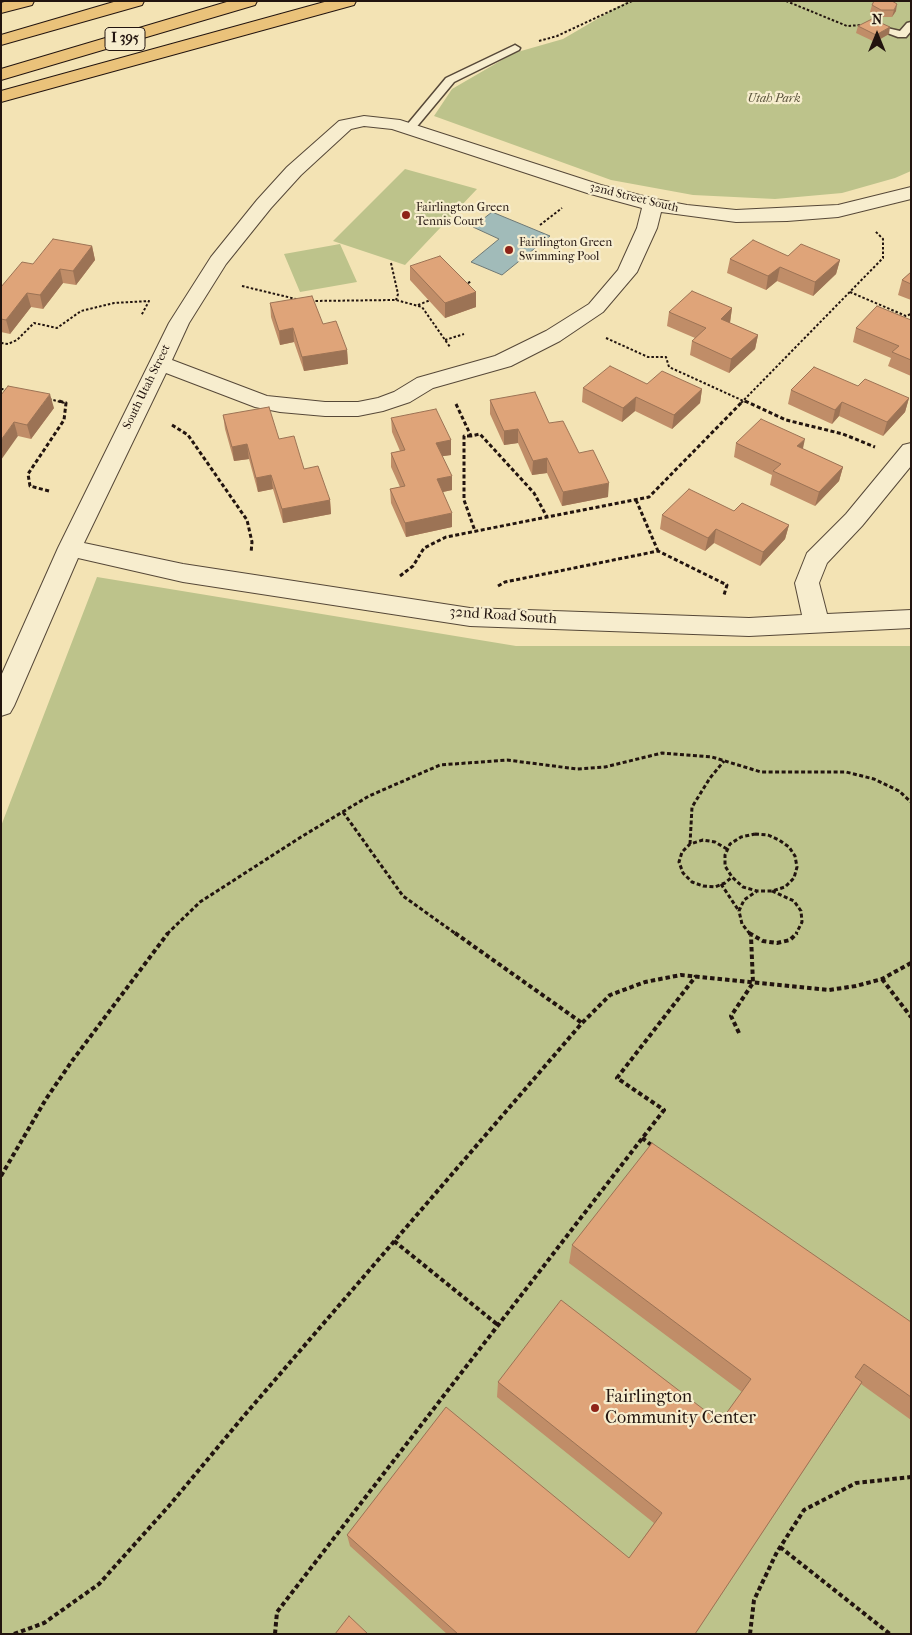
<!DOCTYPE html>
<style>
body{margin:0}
#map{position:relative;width:912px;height:1635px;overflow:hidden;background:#f3e3b4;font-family:"IM FELL French Canon",serif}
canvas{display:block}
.frame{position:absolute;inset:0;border:2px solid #22140f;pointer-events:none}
.north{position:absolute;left:852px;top:10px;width:50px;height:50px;-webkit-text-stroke:4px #f7edce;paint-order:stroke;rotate:0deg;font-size:14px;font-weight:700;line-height:20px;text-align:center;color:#22140f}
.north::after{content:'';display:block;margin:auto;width:18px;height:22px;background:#22140f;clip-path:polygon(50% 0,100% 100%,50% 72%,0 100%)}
</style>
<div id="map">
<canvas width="912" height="1635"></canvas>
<div class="frame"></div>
<div class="north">N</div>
</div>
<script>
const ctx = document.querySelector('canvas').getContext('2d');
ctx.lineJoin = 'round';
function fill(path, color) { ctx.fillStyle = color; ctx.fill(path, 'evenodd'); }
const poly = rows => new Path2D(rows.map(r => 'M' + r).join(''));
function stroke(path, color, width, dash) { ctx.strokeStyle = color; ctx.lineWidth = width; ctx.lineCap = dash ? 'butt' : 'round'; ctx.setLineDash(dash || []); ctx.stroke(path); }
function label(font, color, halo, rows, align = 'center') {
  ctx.font = font + ' "IM FELL French Canon",serif'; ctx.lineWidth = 4.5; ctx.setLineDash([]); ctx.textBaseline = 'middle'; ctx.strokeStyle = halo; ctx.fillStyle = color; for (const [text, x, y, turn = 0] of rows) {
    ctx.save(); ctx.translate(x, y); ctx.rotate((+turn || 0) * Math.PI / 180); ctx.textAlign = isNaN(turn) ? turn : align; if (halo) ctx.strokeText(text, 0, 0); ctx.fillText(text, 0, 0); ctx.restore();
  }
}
fill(poly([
 [628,1,911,1,911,171,895,178,842,193,775,199,693,195,611,180,434,116,452,89,514,53,563,39],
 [405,169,477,189,405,265,333,241],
 [340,244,357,282,300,292,284,254],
 [97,577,516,646,911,646,911,1634,1,1634,1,826]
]), '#bdc38b');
const water = poly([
 [492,212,550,236,502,275,471,262,499,239,473,227,492,212]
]);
fill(water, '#a1bbb9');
stroke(water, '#6e7875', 1);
const lane = poly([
 [911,22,911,31,906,37,898,37,882,31,887,28,900,31,907,23,911,22],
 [515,45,520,48,519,50,454,82,414,130,406,130,405,128,406,126,446,78,515,45]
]);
const street = poly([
 [364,116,400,120,601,185,655,199,687,205,736,210,838,205,911,187,911,199,838,217,787,221,736,222,661,212,657,228,637,272,603,312,560,341,511,366,433,388,410,402,383,411,358,416,325,416,280,412,255,407,166,373,84,543,183,564,470,608,749,618,802,615,795,583,807,553,846,514,903,445,911,443,911,466,862,526,827,563,819,583,827,614,911,610,911,628,749,636,470,626,183,582,78,558,14,706,10,713,1,716,1,676,58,548,169,323,211,257,257,200,287,167,339,121,364,116],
 [364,126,392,129,587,193,642,208,637,228,618,270,589,304,546,331,495,356,417,378,394,392,378,398,358,402,325,402,267,396,172,360,189,323,226,264,271,208,301,175,351,129,364,126]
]);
const highway = poly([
 [7,1,34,1,32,5,1,13,1,3,7,1],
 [117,1,144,1,142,5,1,45,1,35,117,1],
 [230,1,257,1,255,5,1,80,1,69,230,1],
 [328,1,356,1,354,5,1,102,1,91,328,1]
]);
stroke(lane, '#564838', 3);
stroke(street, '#564838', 2);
stroke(highway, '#22140f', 2);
stroke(poly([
 [786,1,847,26,863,25],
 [539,41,557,36,632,1],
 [540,225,562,208],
 [391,263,398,294,396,300],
 [464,285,472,281],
 [242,286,300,300],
 [850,292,906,316,911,314],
 [311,301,396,300,422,307,450,347],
 [418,305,433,299],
 [606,338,648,357,666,357,669,367,748,403],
 [445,340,464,334],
 [1,343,8,344,17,340,34,323,57,328,81,311,114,303,149,301,141,316],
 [1,389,9,390],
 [49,399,65,403],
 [741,403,883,258,883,239,875,231]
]), '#22140f', 2, [2.5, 2]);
stroke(poly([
 [745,401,786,420,843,434,875,447],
 [456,404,471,436,480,434,534,493,547,517],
 [172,425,188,435,247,520,252,542,251,553],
 [471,436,464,436,464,500,475,531],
 [49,491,30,486,28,474,64,420,66,403,59,401],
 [636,500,658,551],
 [400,576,413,566,424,548,446,537,649,497,743,401],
 [498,586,505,582,658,551,727,585,724,595],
 [343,812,403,896,456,934],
 [755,834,768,835,779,840,789,847,795,856,797,867,794,878,785,887,772,891,757,891,743,887,732,877,725,866,725,855,730,844,741,837,755,834],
 [690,844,692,807,710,778,724,761],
 [727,849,715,842,703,840,690,844,682,852,679,862,683,873,692,882,703,886,715,887,725,883,732,877],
 [721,884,739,911],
 [772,891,794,901,801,911,802,922,796,934],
 [167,934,200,902,301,837,369,796,440,765,507,760,577,769,605,767,662,753,712,757,761,772,846,772,874,779,899,791,911,802],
 [750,934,742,924,739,911,744,900,757,891]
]), '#22140f', 3, [4, 2.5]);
stroke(poly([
 [455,933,582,1023],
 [749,933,763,941,777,943,790,940,797,933],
 [882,979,911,1017],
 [739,1033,731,1016,753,983,751,936],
 [642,1138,654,1147],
 [1,1176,46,1099,72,1061,168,933],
 [394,1241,498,1325],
 [780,1547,890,1634],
 [14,1634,44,1623,99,1584,168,1507,243,1417,582,1023,610,995,645,982,681,975,829,990,856,986,882,979,911,963],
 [275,1634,277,1612,664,1110,617,1078,696,976],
 [750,1634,754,1600,777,1552,804,1510,856,1483,911,1477]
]), '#22140f', 4, [4.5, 3]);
fill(lane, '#f7edce');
fill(street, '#f7edce');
fill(highway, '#eac27a');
fill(poly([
 [874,1,896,11,892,17,879,17,870,12,872,5],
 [858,26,889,34,875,42,856,33],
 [92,246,95,260,76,285,63,283,43,309,31,307,10,334,1,332,1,287,33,264],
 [788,256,840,260,836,274,813,296,777,281,766,290,727,273,730,259],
 [410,266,476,292,476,307,445,318,410,280],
 [911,272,911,300,898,295,902,280],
 [270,303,347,350,348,364,304,371,294,342,280,345,271,317],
 [732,308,730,323,758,335,755,349,729,373,690,355,692,341,695,338,667,326,669,312],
 [911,320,911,376,888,366,891,358,853,342,856,328],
 [647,384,702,389,700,403,672,429,635,411,622,422,582,402,583,388],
 [858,386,909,398,905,412,883,436,839,416,832,424,788,404,791,390],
 [1,395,54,408,31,439,18,436],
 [490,400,549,423,579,453,608,497,562,506,547,473,532,475,518,443,504,445,490,414],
 [223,415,279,439,330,500,331,514,283,523,273,489,258,492,249,459,234,461,225,429],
 [391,418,451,440,451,455,442,456,452,490,443,492,452,527,406,537,391,503,390,489,400,487,391,467,391,453,400,451,392,432],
 [736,443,803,449,843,467,839,481,815,506,770,485,772,475,734,457],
 [734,511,789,525,785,539,760,566,714,543,705,551,660,529,662,515],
 [572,1245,911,1322,911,1420,861,1384,695,1634,447,1634,350,1546,347,1535,629,1558,654,1523,497,1397,498,1382,720,1422,742,1392,569,1263]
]), '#c08d68');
fill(poly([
 [897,4,896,11,892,17,894,10],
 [890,27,889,34,875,42,876,35],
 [92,246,95,260,76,285,73,271],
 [840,260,836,274,813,296,815,282],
 [780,267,777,281,766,290,768,276],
 [60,269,63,283,43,309,40,295],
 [476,292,476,307,445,318,445,303],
 [27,293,31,307,10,334,6,320],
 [732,308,730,322,719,333,721,319],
 [293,328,294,342,280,345,279,331],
 [758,335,755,349,729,373,731,359],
 [347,350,348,364,304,371,302,357],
 [702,389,700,403,672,429,674,415],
 [50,394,54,408,31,439,27,425],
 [636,397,635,411,622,422,623,408],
 [909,398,905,412,883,436,887,422],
 [842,402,839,416,832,424,835,410],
 [14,422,18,436,1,460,1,440],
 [518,429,518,443,504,445,504,431],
 [805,439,802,453,797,446],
 [451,440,451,455,437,457,436,443],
 [247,444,249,459,234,461,232,447],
 [547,458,547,473,532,475,533,461],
 [843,467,839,481,815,506,819,492],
 [271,475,273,489,258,492,256,478],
 [452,476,452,490,438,493,437,479],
 [609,483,608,497,562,506,563,492],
 [330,500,331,514,283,523,282,509],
 [452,513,452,527,406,537,405,523],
 [789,525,785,539,760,566,763,552],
 [716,529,714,543,705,551,708,538]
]), '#9c7355');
const building = poly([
 [874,1,892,1,897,4,894,10,881,10,872,5,874,1],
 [872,19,890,27,876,35,858,26,872,19],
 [53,239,92,246,73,271,60,269,40,295,27,293,6,320,1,319,1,287,22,262,33,264,53,239],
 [753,240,788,256,801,244,840,260,815,282,780,267,768,276,730,259,753,240],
 [440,256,476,292,445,303,410,266,440,256],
 [911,272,911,284,902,280,911,272],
 [692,291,732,308,721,319,758,335,731,359,692,341,706,328,669,312,692,291],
 [312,296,323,324,336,321,347,350,302,357,293,328,279,331,270,303,312,296],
 [877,306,911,320,911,360,892,352,899,346,856,328,877,306],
 [610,366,647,384,662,371,702,389,674,415,636,397,623,408,583,388,610,366],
 [814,367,858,386,865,379,909,398,887,422,842,402,835,410,791,390,814,367],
 [8,386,50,394,27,425,14,422,1,440,1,395,8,386],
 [535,392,549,423,563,421,579,453,593,450,609,483,563,492,547,458,533,461,518,429,504,431,490,400,535,392],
 [269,407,279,439,294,436,304,469,318,466,330,500,282,509,271,475,256,478,247,444,232,447,223,415,269,407],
 [436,409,451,440,436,443,452,476,437,479,452,513,405,523,390,489,405,486,391,453,405,450,391,418,436,409],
 [761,419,805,439,797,446,843,467,819,492,773,471,781,464,736,443,761,419],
 [689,489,734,511,742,503,789,525,763,552,716,529,708,538,662,515,689,489],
 [652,1143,911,1322,911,1397,864,1364,855,1377,862,1382,695,1634,458,1634,347,1535,446,1407,629,1558,662,1513,498,1382,561,1300,720,1422,751,1379,572,1245,652,1143],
 [349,1616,368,1634,335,1634,349,1616]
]);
fill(building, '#dfa479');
stroke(building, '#9c7355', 1);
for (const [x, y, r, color] of [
 [406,215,5,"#8f2418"],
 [509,250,5,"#8f2418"],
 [595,1408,5,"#8f2418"]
]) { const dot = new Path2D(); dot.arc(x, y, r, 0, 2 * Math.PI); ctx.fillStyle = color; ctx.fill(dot); stroke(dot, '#f7edce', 2); }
label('italic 12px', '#58513a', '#f7edce', [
 ["Utah Park",774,99]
]);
label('12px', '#22140f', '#f7edce', [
 ["32nd Street South",634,198,14],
 ["South Utah Street",147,387,-64]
]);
label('12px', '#22140f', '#f7edce', [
 ["Fairlington Green",416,208],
 ["Tennis Court",416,222],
 ["Fairlington Green",519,243],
 ["Swimming Pool",519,257]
], 'left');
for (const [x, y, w] of [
 [125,39,40]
]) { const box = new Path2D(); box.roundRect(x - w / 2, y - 11.5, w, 23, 4); ctx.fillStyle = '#f7edce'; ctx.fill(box); stroke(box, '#22140f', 1); }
label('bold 14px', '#22140f', null, [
 ["I 395",125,39]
]);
label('15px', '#22140f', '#f7edce', [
 ["32nd Road South",503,616,4]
]);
label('18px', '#22140f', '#f7edce', [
 ["Fairlington",605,1398],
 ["Community Center",605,1419]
], 'left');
</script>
